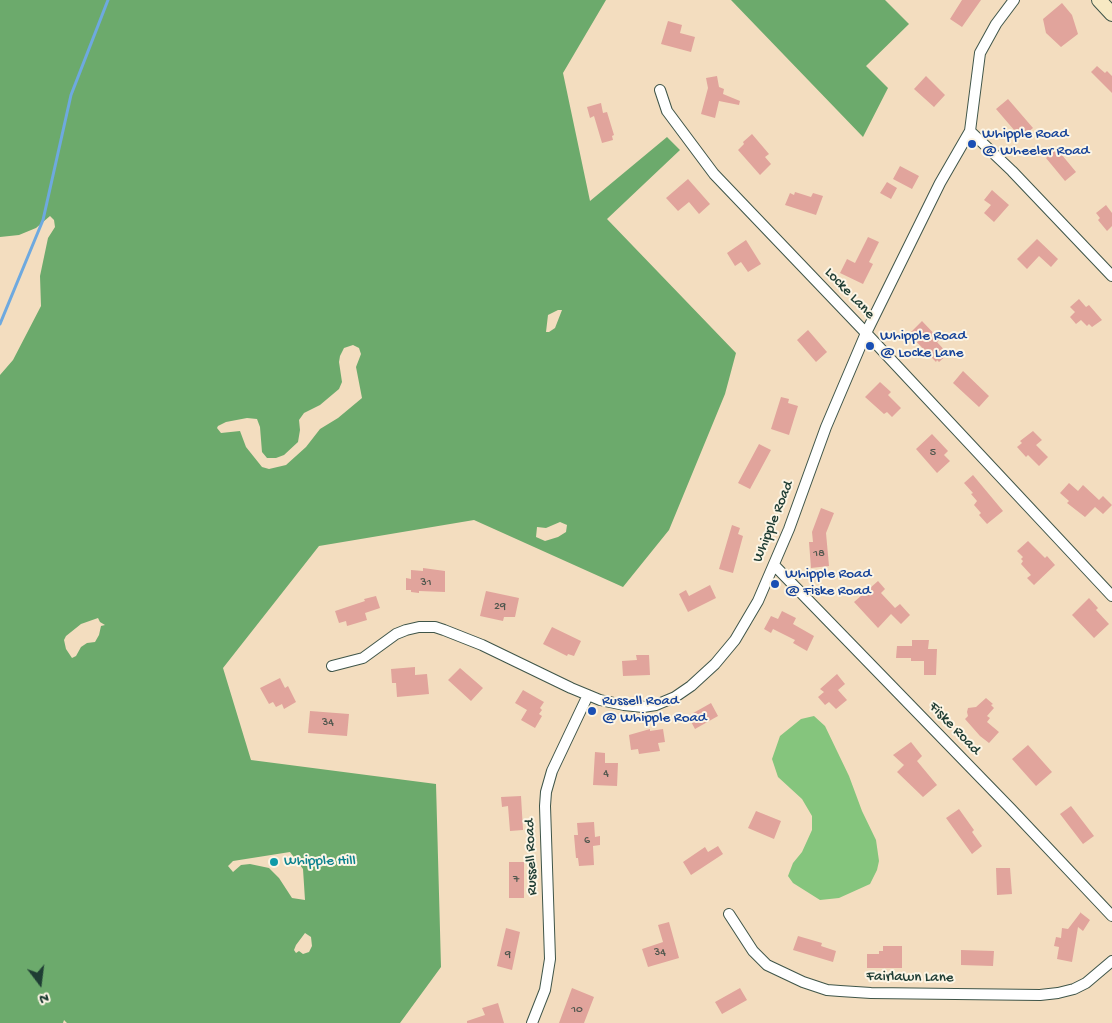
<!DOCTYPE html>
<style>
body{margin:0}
#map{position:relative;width:1112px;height:1023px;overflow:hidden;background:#f3ddbf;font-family:"Gochi Hand",sans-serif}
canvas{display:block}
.north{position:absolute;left:15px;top:958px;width:50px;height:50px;-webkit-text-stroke:4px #fcf5e5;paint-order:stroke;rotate:165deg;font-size:14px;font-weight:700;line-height:20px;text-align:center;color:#1f3d34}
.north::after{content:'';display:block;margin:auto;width:18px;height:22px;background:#1f3d34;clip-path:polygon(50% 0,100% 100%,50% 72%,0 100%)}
</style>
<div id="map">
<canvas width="1112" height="1023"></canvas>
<div class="north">N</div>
</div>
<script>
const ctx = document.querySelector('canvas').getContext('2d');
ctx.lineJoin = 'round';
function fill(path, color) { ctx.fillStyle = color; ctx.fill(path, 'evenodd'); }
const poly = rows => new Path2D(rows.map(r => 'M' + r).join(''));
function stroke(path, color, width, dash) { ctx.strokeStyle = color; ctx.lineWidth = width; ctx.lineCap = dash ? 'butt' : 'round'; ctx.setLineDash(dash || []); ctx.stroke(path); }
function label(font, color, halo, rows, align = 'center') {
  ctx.font = font + ' "Gochi Hand",sans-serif'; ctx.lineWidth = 4; ctx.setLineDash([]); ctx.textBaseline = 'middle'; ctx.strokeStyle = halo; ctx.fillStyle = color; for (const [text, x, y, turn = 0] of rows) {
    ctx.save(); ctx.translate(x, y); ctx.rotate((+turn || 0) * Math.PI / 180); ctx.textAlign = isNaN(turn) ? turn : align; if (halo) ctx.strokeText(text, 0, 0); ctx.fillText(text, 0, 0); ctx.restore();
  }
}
fill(poly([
 [814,716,825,726,849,776,862,811,876,840,879,861,877,870,870,884,839,898,820,900,793,883,788,876,793,863,802,852,812,830,812,816,802,799,778,777,772,759,780,736,801,719]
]), '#85c57d');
fill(poly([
 [0,0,606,0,563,73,590,201,667,137,680,150,607,219,736,353,725,394,669,530,623,587,474,520,319,546,223,668,251,760,436,784,441,967,400,1023,67,1023,64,1020,63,1023,0,1023,0,375,13,360,41,306,40,276,48,238,55,227,54,220,50,216,36,228,19,235,0,237],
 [558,310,562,310,555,328,549,332,546,332,548,315],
 [353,345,359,348,361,354,356,367,362,398,338,418,320,429,306,447,286,465,269,469,262,467,246,447,240,431,221,433,217,428,218,426,226,422,247,418,257,419,260,427,262,452,267,458,276,458,284,455,298,442,300,430,299,420,304,413,320,405,339,389,342,382,339,362,340,356,344,348],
 [560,522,567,525,566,532,558,537,545,541,536,537,537,527,546,528],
 [98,618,100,622,105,625,101,626,99,635,95,642,87,643,81,647,76,656,72,658,66,649,64,640,66,636,81,624],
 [290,852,303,869,305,900,292,898,279,878,269,868,250,864,241,865,233,872,228,866,233,861],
 [305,933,311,937,312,946,309,952,303,954,299,951,296,953,294,950,296,945],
 [731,0,885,0,909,24,866,66,888,88,863,137]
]), '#6caa6c');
stroke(poly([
 [0,324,43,220,71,95,108,0]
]), '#6ea9df', 3);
fill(poly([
 [962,0,981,0,962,27,950,19],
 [1062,3,1072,15,1078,34,1061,47,1046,33,1043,19],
 [668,21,682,25,680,33,695,37,691,52,661,44],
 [1097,66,1105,73,1107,71,1112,76,1112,93,1091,72],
 [717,76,719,87,724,89,723,94,740,101,739,105,719,101,715,118,701,114,708,88,706,78],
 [926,76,945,95,934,107,914,89],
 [1008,99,1033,128,1021,138,996,109],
 [601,103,603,113,607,112,614,135,612,136,613,140,602,143,594,116,590,118,587,107],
 [752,134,769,154,765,157,771,164,760,175,738,150,744,144,743,142],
 [1057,149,1076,172,1065,181,1046,158],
 [900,166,919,176,912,189,893,179],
 [688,179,710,204,699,214,689,202,678,211,666,198],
 [887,182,897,188,891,199,880,193],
 [992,190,1009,205,994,222,984,213,991,205,984,200],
 [795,192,811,197,813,193,823,196,816,215,785,205,790,193,794,195],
 [1106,205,1112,213,1112,226,1107,231,1098,220,1100,218,1096,213],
 [868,237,879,242,869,262,873,264,863,284,840,273,847,259,855,263],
 [1037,239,1058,259,1051,267,1039,256,1027,269,1017,259],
 [746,240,761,264,748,272,741,262,735,266,727,253],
 [1079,299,1086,307,1089,305,1102,320,1092,327,1089,324,1087,326,1081,320,1076,324,1070,317,1075,312,1070,307],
 [922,321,940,340,937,342,948,354,939,362,937,360,936,362,909,334],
 [808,330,827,352,816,362,797,340],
 [963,371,989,396,979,407,953,383],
 [880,382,891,392,888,395,901,408,892,417,887,412,884,414,865,397],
 [781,397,789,399,788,403,798,406,789,435,771,429],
 [1033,431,1042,440,1036,445,1048,457,1039,466,1028,455,1026,457,1017,447,1022,443,1020,441],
 [932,434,948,451,944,455,950,461,937,473,916,449],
 [759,444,771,450,750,489,738,483],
 [973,475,1003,511,987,524,979,515,981,513,974,505,977,501,971,494,973,493,964,483],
 [1069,483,1078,491,1083,485,1099,500,1103,496,1112,505,1103,514,1095,507,1085,517,1067,503,1069,501,1060,493],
 [821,508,834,513,826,533,829,566,811,568,809,542,813,542,812,532],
 [732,525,740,528,738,534,743,536,733,573,719,569],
 [1028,541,1045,558,1047,556,1055,565,1034,585,1027,578,1031,575,1021,564,1023,561,1021,559,1023,557,1017,551],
 [423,568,445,571,445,592,419,591,419,593,411,592,411,590,406,590,406,578,411,579,411,570,423,571],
 [878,581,885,589,881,593,895,608,900,604,910,615,901,624,891,614,878,628,854,602],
 [710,585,716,598,688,612,679,594,686,590,689,596],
 [486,591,519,598,515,617,504,617,503,621,480,616],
 [376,596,380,608,365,613,367,620,347,626,346,621,339,623,335,611,365,601,364,599],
 [1089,598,1098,608,1096,610,1109,624,1094,638,1072,615],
 [782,611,796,618,793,624,814,636,807,651,793,643,795,640,773,629,771,633,764,629,771,616,778,619],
 [552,627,581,641,574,656,568,654,567,656,543,644],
 [912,640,929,640,928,649,937,649,936,675,924,675,924,661,911,661,911,658,896,658,897,646,912,646],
 [636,655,649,655,650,675,623,676,622,661,637,660],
 [415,667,415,675,427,674,429,694,397,697,396,683,392,683,391,669],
 [460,668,483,688,471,701,448,680],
 [837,674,845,684,838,690,847,700,836,709,829,702,825,705,818,697,824,692,820,689],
 [280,678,285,688,288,686,296,702,284,709,282,704,276,707,273,702,269,704,260,688],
 [523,690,544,702,540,708,542,710,539,714,542,716,535,728,521,720,527,710,515,703],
 [986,698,993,704,991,705,994,708,987,716,990,718,987,722,999,732,989,743,980,736,965,719,968,716,967,712,968,708,976,707],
 [711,703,718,716,695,729,688,716],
 [310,711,349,714,347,736,308,733],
 [650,729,650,731,663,729,665,742,658,743,660,751,639,754,638,749,631,750,629,735],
 [911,742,922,756,917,761,937,785,923,797,897,772,904,765,893,755],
 [1028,745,1052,772,1036,786,1012,759],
 [595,752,605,753,605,763,618,763,617,786,593,785],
 [521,796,523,830,510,831,508,806,502,807,501,797],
 [1071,806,1094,836,1083,844,1060,814],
 [959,809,974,830,972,832,982,846,972,854,946,818],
 [756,811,781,821,774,839,748,828],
 [594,822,595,837,600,836,600,845,593,846,594,865,579,866,578,858,576,858,574,835,578,835,577,823],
 [718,846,723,854,691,875,683,862,705,847,708,852],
 [509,862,524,862,524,898,509,898],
 [996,868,1010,868,1012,894,997,895],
 [1081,912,1081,913,1090,920,1083,931,1078,927,1072,962,1057,959,1059,947,1054,946,1056,937,1061,938,1062,928,1068,929],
 [669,922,679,958,648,967,642,949,663,942,658,925],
 [506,928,520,932,512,970,497,966],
 [798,936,822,943,821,946,836,951,833,962,793,950],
 [883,946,902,946,902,968,867,968,867,954,879,954,879,951,883,951],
 [961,950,994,951,993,966,961,965],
 [572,988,594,997,584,1023,559,1023],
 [740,988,747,1000,722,1014,715,1002],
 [498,1003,504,1023,467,1023,467,1021,485,1015,482,1008]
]), '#e1a49c');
const street = poly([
 [660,90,667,111,714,174,866,333,1112,596],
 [970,131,1012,171,1112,276],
 [774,565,1011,809,1112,916],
 [332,666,363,658,396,634,406,630,419,627,435,627,444,630,482,645,571,688,600,700,624,705,643,707,656,705,675,697,691,686,715,664,735,640,758,601,789,529,826,427,866,333,940,183,970,131,980,53,996,24,1014,0],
 [729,914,753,951,767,965,803,982,827,990,840,991,871,993,1040,995,1058,993,1074,989,1086,983,1112,961],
 [532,1023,545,990,550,959,545,806,546,792,552,771,588,695]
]);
const secondary = poly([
 [1099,0,1112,14]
]);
stroke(street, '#3f5549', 12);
stroke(secondary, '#3f5549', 16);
stroke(street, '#fff', 10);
stroke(secondary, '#f7e9c3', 14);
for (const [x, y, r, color] of [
 [972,144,5,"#1a4fb4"],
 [870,346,5,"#1a4fb4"],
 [775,584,5,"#1a4fb4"],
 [592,711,5,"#1a4fb4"],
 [274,862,5,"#0f9aa8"]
]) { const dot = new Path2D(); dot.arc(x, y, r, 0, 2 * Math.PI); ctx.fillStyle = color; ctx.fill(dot); stroke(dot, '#fcf5e5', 2); }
label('12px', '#50574e', null, [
 ["5",933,453],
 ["18",819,554],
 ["31",426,583],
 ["29",500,607],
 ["34",328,723],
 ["4",606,774],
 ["6",587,841],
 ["7",516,880],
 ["34",660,953],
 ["9",508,955],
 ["10",577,1010]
]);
label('15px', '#164399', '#fcf5e5', [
 ["Whipple Road",982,135],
 ["@ Wheeler Road",982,152],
 ["Whipple Road",880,337],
 ["@ Locke Lane",880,354],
 ["Whipple Road",785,575],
 ["@ Fiske Road",785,592],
 ["Russell Road",602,702],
 ["@ Whipple Road",602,719]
], 'left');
label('15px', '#1f3d34', '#fcf5e5', [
 ["Locke Lane",849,294,46],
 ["Whipple Road",774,522,-68],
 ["Fiske Road",954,729,46],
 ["Russell Road",532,857,-92],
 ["Fairlawn Lane",910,978,1]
]);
label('15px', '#0d838f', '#fcf5e5', [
 ["Whipple Hill",284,862]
], 'left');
</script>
